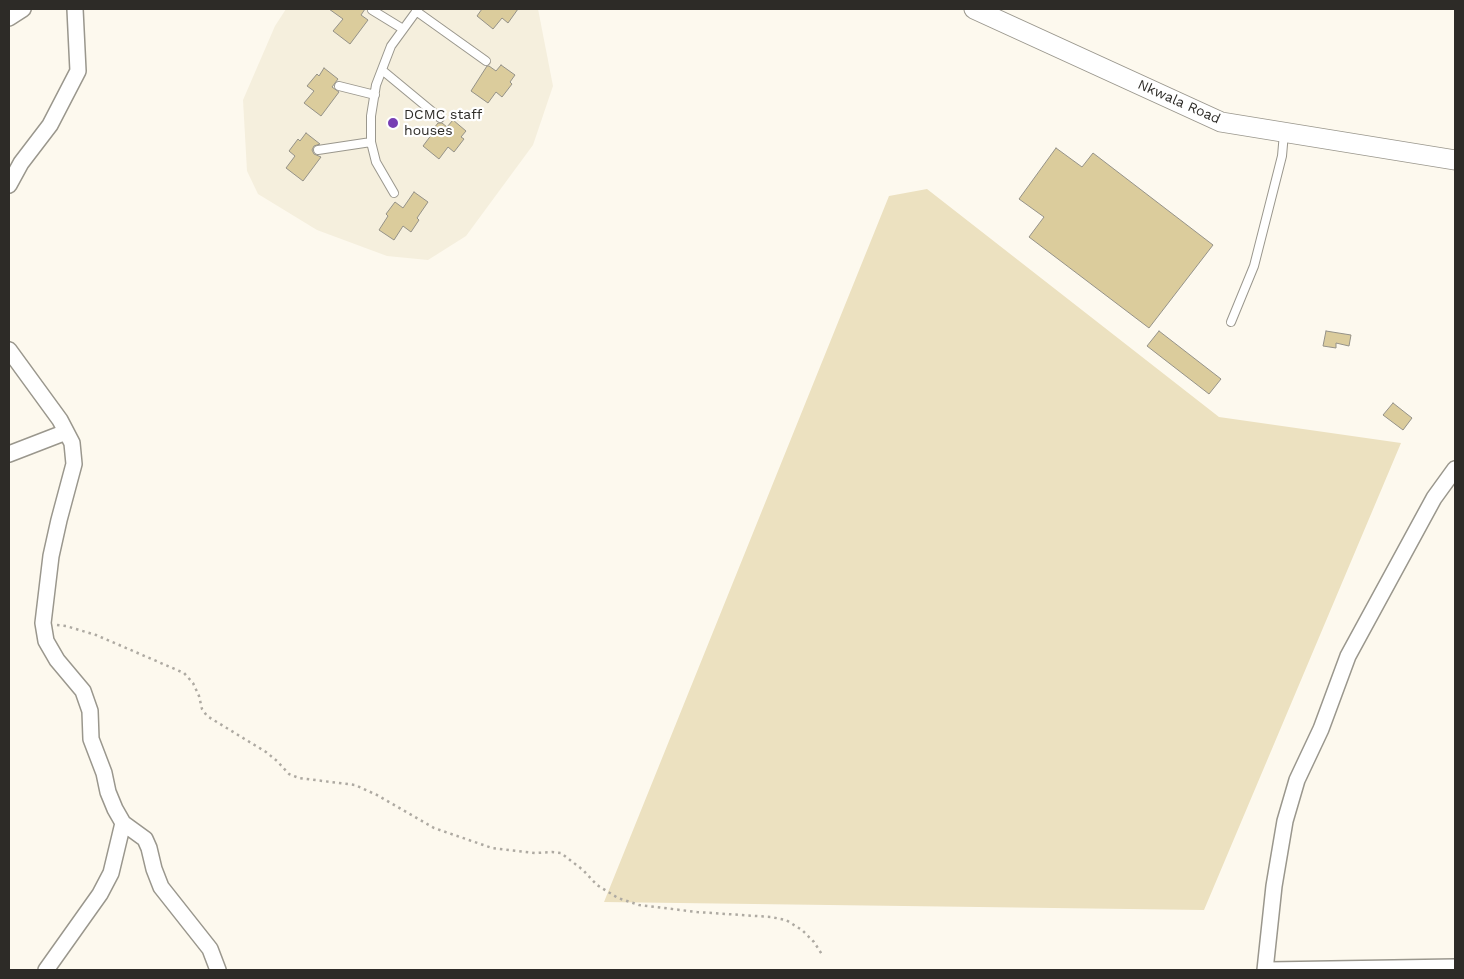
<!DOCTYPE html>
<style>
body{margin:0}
#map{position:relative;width:1464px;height:979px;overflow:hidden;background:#fdf9ee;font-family:"Work Sans",sans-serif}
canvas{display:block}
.frame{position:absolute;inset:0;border:10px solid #2d2b27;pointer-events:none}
</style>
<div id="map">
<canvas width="1464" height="979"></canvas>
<div class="frame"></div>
</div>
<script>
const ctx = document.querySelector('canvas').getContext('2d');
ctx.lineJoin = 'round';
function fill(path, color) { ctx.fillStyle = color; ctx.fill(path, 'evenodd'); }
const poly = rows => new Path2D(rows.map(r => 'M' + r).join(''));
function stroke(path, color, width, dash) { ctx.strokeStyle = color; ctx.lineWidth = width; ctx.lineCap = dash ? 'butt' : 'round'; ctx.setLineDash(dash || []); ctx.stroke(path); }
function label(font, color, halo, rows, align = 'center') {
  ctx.font = font + ' "Work Sans",sans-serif'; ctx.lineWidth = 4.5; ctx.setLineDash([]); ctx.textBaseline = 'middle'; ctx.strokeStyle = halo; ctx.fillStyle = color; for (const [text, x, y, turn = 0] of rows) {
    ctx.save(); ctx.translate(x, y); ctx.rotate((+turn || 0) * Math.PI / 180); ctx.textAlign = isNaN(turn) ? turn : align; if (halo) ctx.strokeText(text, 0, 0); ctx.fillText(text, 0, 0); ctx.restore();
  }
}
fill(poly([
 [286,9,538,9,553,86,533,145,466,236,428,260,387,256,317,230,258,194,247,171,243,100,275,26]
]), '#f5efdd');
fill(poly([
 [927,189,1219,417,1401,443,1204,910,604,902,889,196]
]), '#ece1c0');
const building = poly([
 [329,9,365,9,361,15,368,20,350,44,333,31,343,19,329,9],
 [482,9,518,9,508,23,502,18,493,29,477,16,482,9],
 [501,65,515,75,510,82,512,84,502,97,496,92,488,103,471,91,487,66,489,66,496,71,501,65],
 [324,68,338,79,332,87,339,92,321,116,304,103,314,91,307,86,317,74,319,76,324,68],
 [453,120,466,131,461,137,464,139,454,152,448,147,439,159,423,146,432,134,430,133,438,123,442,123,447,127,453,120],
 [306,133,320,144,314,146,312,150,314,154,321,157,303,181,286,168,295,156,289,151,298,139,300,141,306,133],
 [1056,148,1082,167,1093,153,1213,245,1149,328,1029,237,1044,217,1019,199,1056,148],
 [414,192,428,202,417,218,419,220,411,232,403,226,394,240,379,230,388,216,386,214,395,202,403,208,414,192],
 [1159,331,1221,379,1209,394,1147,346,1159,331],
 [1326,331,1351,335,1349,346,1336,343,1336,348,1323,346,1326,331],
 [1393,403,1412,418,1403,430,1383,415,1393,403]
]);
fill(building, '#dbcc9c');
stroke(building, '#959288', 1);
const service = poly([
 [372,10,403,29],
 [416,11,486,61],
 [382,70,440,118],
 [339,86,375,95],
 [318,150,371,142],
 [394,193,376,162,371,142,371,116,376,85,391,46,418,9],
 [1231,322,1254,266,1282,156,1284,133]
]);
const minor = poly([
 [9,18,23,9],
 [9,185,21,163,50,125,78,71,75,9],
 [9,350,60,420,72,443,74,464,59,520,51,556,43,623,46,641,57,660,83,691,90,711,91,739,104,773,108,792,115,809,123,823,145,839,149,848,154,869,161,887,210,949,218,970],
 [9,454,66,432],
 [46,970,100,894,111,873,123,823],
 [1265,970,1274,886,1285,821,1297,780,1321,729,1348,656,1434,498,1455,469],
 [1269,970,1455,967]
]);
const tertiary = poly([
 [974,9,1221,122,1455,160]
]);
stroke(service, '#9a978d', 10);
stroke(minor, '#9a978d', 18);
stroke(tertiary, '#9a978d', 21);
stroke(poly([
 [57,625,66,626,96,635,184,673,193,683,199,696,202,709,207,716,266,752,277,761,289,774,299,778,355,785,377,795,434,828,492,848,535,853,552,852,561,853,583,870,597,885,618,898,639,905,697,912,771,917,786,920,802,930,814,942,823,956]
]), '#aeaaa2', 2.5, [2.5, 4]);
stroke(service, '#fff', 8);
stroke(minor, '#fff', 15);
stroke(tertiary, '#fff', 19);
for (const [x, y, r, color] of [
 [393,123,6,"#773eb4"]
]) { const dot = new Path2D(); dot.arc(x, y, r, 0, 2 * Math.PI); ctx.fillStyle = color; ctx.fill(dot); stroke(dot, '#fff', 2); }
label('14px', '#2d2b27', '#fff', [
 ["Nkwala Road",1179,102,24]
]);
label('14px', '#2d2b27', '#fff', [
 ["DCMC staff",404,115],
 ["houses",404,131]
], 'left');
</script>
